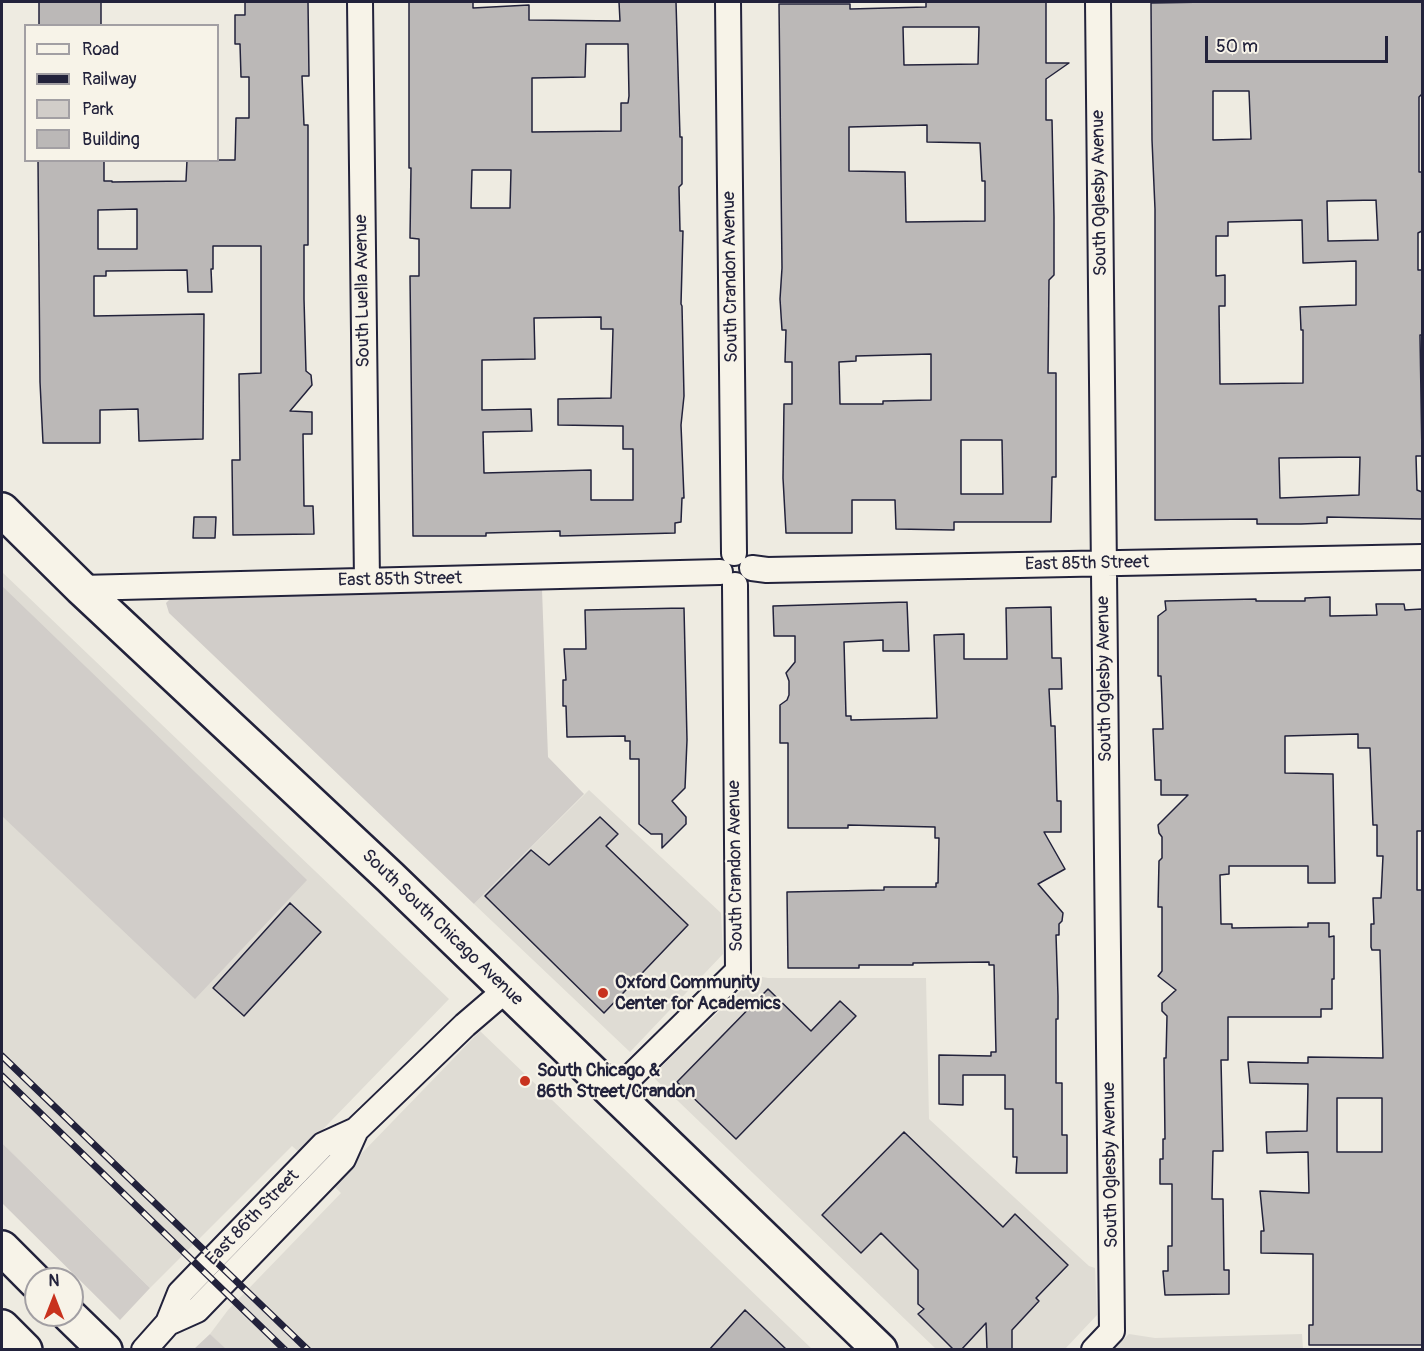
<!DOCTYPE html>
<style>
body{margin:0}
#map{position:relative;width:1424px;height:1351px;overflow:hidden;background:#eeebe1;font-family:Pangolin,sans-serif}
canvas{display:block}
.frame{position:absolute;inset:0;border:3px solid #22223b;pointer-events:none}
.legend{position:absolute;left:24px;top:24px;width:195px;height:138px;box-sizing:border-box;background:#f7f3e8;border:2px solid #a29fa3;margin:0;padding:8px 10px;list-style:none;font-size:18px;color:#22223b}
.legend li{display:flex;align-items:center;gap:12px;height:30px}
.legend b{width:30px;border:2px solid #a29fa3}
.north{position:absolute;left:24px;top:1267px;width:60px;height:60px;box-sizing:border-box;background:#f7f3e8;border:2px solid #a29fa3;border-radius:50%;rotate:0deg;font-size:16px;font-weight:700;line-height:24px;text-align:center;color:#22223b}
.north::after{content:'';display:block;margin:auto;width:21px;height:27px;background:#c8321e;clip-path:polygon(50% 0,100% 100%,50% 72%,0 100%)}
.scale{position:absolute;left:1205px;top:36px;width:183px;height:27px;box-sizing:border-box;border:3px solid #22223b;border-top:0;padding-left:8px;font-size:18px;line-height:21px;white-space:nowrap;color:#22223b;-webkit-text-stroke:4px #f7f3e8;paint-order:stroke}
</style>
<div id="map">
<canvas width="1424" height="1351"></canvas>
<div class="frame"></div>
<ul class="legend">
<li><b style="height:8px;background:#f7f3e8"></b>Road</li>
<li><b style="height:8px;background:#22223b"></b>Railway</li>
<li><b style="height:16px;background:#d1cdc9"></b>Park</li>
<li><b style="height:16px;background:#bbb8b7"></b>Building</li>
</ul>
<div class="north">N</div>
<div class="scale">50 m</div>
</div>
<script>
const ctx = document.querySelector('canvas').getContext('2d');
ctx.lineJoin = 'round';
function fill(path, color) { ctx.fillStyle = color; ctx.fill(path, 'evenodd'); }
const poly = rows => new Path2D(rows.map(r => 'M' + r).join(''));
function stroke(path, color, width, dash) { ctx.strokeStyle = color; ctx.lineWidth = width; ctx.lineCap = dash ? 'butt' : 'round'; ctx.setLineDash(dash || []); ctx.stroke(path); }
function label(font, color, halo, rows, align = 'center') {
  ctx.font = font + ' Pangolin,sans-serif'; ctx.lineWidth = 4.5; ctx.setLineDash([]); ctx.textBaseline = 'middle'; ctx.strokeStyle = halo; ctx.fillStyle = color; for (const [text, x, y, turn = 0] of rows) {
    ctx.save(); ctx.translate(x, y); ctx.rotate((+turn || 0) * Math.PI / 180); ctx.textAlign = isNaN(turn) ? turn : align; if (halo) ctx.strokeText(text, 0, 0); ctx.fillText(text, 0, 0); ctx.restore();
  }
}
fill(poly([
 [2,572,449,999,300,1153,292,1146,150,1288,2,1143],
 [589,790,721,913,723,954,630,1052,474,904],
 [756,976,768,978,926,978,929,1119,1089,1266,1095,1268,1097,1315,1065,1349,936,1349,652,1076],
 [480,1031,812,1349,226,1350,210,1334,228,1310,341,1193,332,1184],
 [1129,1334,1155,1338,1302,1334,1303,1349,1113,1349]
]), '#dfdcd4');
fill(poly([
 [2,586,307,880,195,999,2,816],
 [542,589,548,757,584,794,474,904,169,613,166,603,174,595],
 [2,1143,150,1288,120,1320,2,1203],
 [210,1334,226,1349,194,1349]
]), '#d1cdc9');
const building = poly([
 [39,2,101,2,101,26,39,26,39,2],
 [245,2,308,2,309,76,302,76,304,125,308,125,308,245,304,245,304,299,306,371,311,375,312,385,290,411,312,412,312,434,303,434,304,506,313,506,314,534,233,535,232,460,240,460,239,374,261,373,261,246,213,246,213,269,211,269,212,292,188,292,187,270,106,271,106,276,94,276,94,316,204,314,203,439,139,441,138,409,100,410,100,443,43,443,40,382,38,160,104,160,104,181,112,181,112,182,186,181,187,160,235,160,236,118,249,118,249,77,241,77,240,44,235,44,235,15,245,15,245,2],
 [137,209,137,249,98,249,98,210,137,209],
 [409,2,473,2,473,8,529,5,529,20,620,21,619,2,676,2,680,137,682,137,682,184,679,187,680,231,683,231,681,304,682,306,684,396,681,425,684,498,682,498,681,522,675,523,675,533,560,536,560,531,486,533,486,536,413,536,410,276,419,276,419,239,410,238,411,168,409,168,409,2],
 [586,44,628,44,629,96,628,103,621,103,621,131,532,132,532,78,585,77,586,44],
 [472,170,511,170,510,208,471,208,472,170],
 [601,317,601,329,613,329,611,398,558,399,558,425,623,426,623,449,633,449,633,500,591,500,591,470,484,473,483,432,532,431,531,409,482,410,482,360,535,359,534,318,601,317],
 [926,2,1046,2,1046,63,1069,63,1046,79,1046,120,1052,120,1054,217,1054,275,1049,280,1048,373,1056,373,1056,477,1052,477,1051,522,954,522,954,530,896,529,895,500,852,500,852,533,786,533,783,478,784,404,792,404,792,362,785,362,786,330,782,330,780,299,782,268,779,4,850,4,850,9,926,7,926,2],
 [903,27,979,27,978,64,904,65,903,27],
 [927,125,927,142,980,143,982,181,985,181,985,221,906,222,905,172,849,171,849,127,927,125],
 [931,354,931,400,883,401,883,404,840,404,839,362,856,361,856,356,931,354],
 [961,440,1002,440,1003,494,961,494,961,440],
 [1208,2,1422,2,1422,94,1419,97,1419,172,1422,172,1422,231,1418,233,1418,270,1422,270,1422,335,1420,335,1422,456,1416,456,1417,490,1422,492,1422,519,1327,517,1327,523,1301,524,1257,524,1257,519,1155,520,1155,209,1152,140,1151,3,1208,2],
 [1213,91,1249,91,1251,139,1213,140,1213,91],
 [1376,200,1378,240,1328,241,1327,201,1376,200],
 [1302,220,1303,263,1356,261,1356,305,1300,307,1301,330,1303,330,1303,383,1220,384,1219,306,1225,306,1225,275,1216,276,1216,236,1228,236,1228,222,1302,220],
 [1360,457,1359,495,1280,498,1279,458,1360,457],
 [194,517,216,517,215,538,193,538,194,517],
 [1330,597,1330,616,1377,615,1376,604,1404,604,1405,610,1422,609,1422,831,1417,831,1417,890,1422,890,1422,1345,1309,1345,1309,1325,1313,1325,1313,1254,1261,1253,1261,1231,1264,1231,1260,1191,1309,1193,1308,1152,1267,1153,1266,1132,1307,1131,1308,1084,1250,1083,1248,1062,1308,1063,1308,1057,1383,1058,1380,950,1372,950,1371,947,1371,924,1374,924,1373,898,1381,898,1383,856,1377,856,1377,825,1373,825,1370,748,1358,748,1358,734,1285,736,1285,773,1333,774,1335,883,1308,883,1308,866,1229,866,1229,874,1220,875,1221,924,1232,924,1232,928,1308,927,1308,923,1329,923,1329,937,1334,936,1334,979,1332,979,1332,1009,1321,1009,1321,1017,1228,1017,1228,1060,1221,1060,1223,1151,1213,1151,1212,1199,1223,1199,1224,1270,1229,1270,1229,1294,1165,1295,1163,1271,1168,1271,1168,1246,1172,1246,1172,1184,1160,1184,1160,1159,1163,1159,1163,1139,1165,1139,1164,1058,1166,1058,1167,1016,1162,1011,1162,1003,1176,990,1158,976,1162,971,1162,907,1158,907,1159,861,1162,858,1162,837,1159,833,1158,825,1188,795,1161,795,1161,780,1155,780,1153,729,1163,729,1161,676,1158,676,1158,616,1166,610,1165,601,1256,599,1256,601,1305,601,1305,598,1330,597],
 [1337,1098,1382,1098,1382,1152,1337,1152,1337,1098],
 [907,602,909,651,883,651,883,640,844,642,846,716,851,716,851,720,937,718,934,635,964,634,964,659,1007,659,1006,608,1051,607,1052,658,1061,658,1062,689,1049,689,1051,726,1055,726,1057,801,1061,801,1061,832,1044,832,1065,869,1038,884,1063,913,1062,921,1059,924,1059,935,1056,935,1058,996,1058,1019,1056,1019,1056,1083,1062,1083,1062,1135,1067,1135,1067,1173,1016,1173,1017,1157,1013,1157,1013,1109,1005,1109,1005,1075,963,1075,963,1105,939,1104,939,1055,991,1056,991,1052,996,1052,994,965,989,965,989,962,913,963,913,965,859,965,859,968,788,968,787,892,884,890,884,887,936,887,936,883,938,883,939,838,935,838,935,827,848,825,848,828,788,828,788,743,780,743,780,705,787,700,789,695,789,681,786,673,795,662,795,636,774,636,773,606,907,602],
 [684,608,687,740,685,788,672,801,686,817,686,824,662,848,662,834,651,834,639,824,639,759,630,759,630,741,625,741,625,736,567,737,566,706,563,706,563,680,566,680,564,649,586,649,585,610,684,608],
 [600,817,618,834,606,846,688,925,604,1013,485,896,531,850,549,865,600,817],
 [290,903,321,932,244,1016,213,988,290,903],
 [768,989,811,1031,840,1001,856,1016,736,1139,677,1082,768,989],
 [904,1132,1003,1227,1015,1214,1068,1265,1036,1298,1039,1301,1012,1330,1012,1350,987,1350,986,1323,961,1350,954,1350,918,1314,924,1309,918,1304,918,1270,881,1233,861,1253,822,1215,904,1132],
 [745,1310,787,1350,709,1350,745,1310]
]);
fill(building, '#bbb8b7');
stroke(building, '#22223b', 1.5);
const minor = poly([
 [360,2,367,581],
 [728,2,734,553],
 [752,568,767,570,1422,557],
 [81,588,720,572],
 [613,1094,738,971,735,585],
 [356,1130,465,1025,507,989],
 [144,1350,168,1323,180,1293,323,1145,356,1130,343,1159,197,1310,168,1323],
 [1094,1350,1112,1331,1098,2]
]);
const secondary = poly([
 [2,510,81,588,390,877,880,1350]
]);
const motorway = poly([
 [2,1248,36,1282],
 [69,1315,105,1350],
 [2,1327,25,1350]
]);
stroke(minor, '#22223b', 28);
stroke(secondary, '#22223b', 38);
stroke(motorway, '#22223b', 38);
stroke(minor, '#f7f3e8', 24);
stroke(secondary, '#f7f3e8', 33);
stroke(motorway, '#f7f3e8', 33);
const rail = poly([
 [2,1056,308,1350],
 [2,1076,285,1350]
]);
stroke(rail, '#22223b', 7);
stroke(rail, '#f7f3e8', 4.5, [14]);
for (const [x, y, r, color] of [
 [603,993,6,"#c8321e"],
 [525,1081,6,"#c8321e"]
]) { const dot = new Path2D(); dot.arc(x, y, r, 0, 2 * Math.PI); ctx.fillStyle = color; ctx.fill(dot); stroke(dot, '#f7f3e8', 2); }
label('18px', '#22223b', '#f7f3e8', [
 ["South Oglesby Avenue",1100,193,-91],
 ["South Crandon Avenue",731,277,-91],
 ["South Luella Avenue",363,291,-91],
 ["East 85th Street",1087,564,-1],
 ["East 85th Street",400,580,-1],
 ["South Oglesby Avenue",1105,679,-91],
 ["South Crandon Avenue",736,866,-91],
 ["South South Chicago Avenue",442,928,44],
 ["South Oglesby Avenue",1111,1165,-91],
 ["East 86th Street",253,1218,-46]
]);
label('bold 18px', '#22223b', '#f7f3e8', [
 ["Oxford Community",615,983],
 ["Center for Academics",615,1004],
 ["South Chicago &",537,1071],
 ["86th Street/Crandon",537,1092]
], 'left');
</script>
